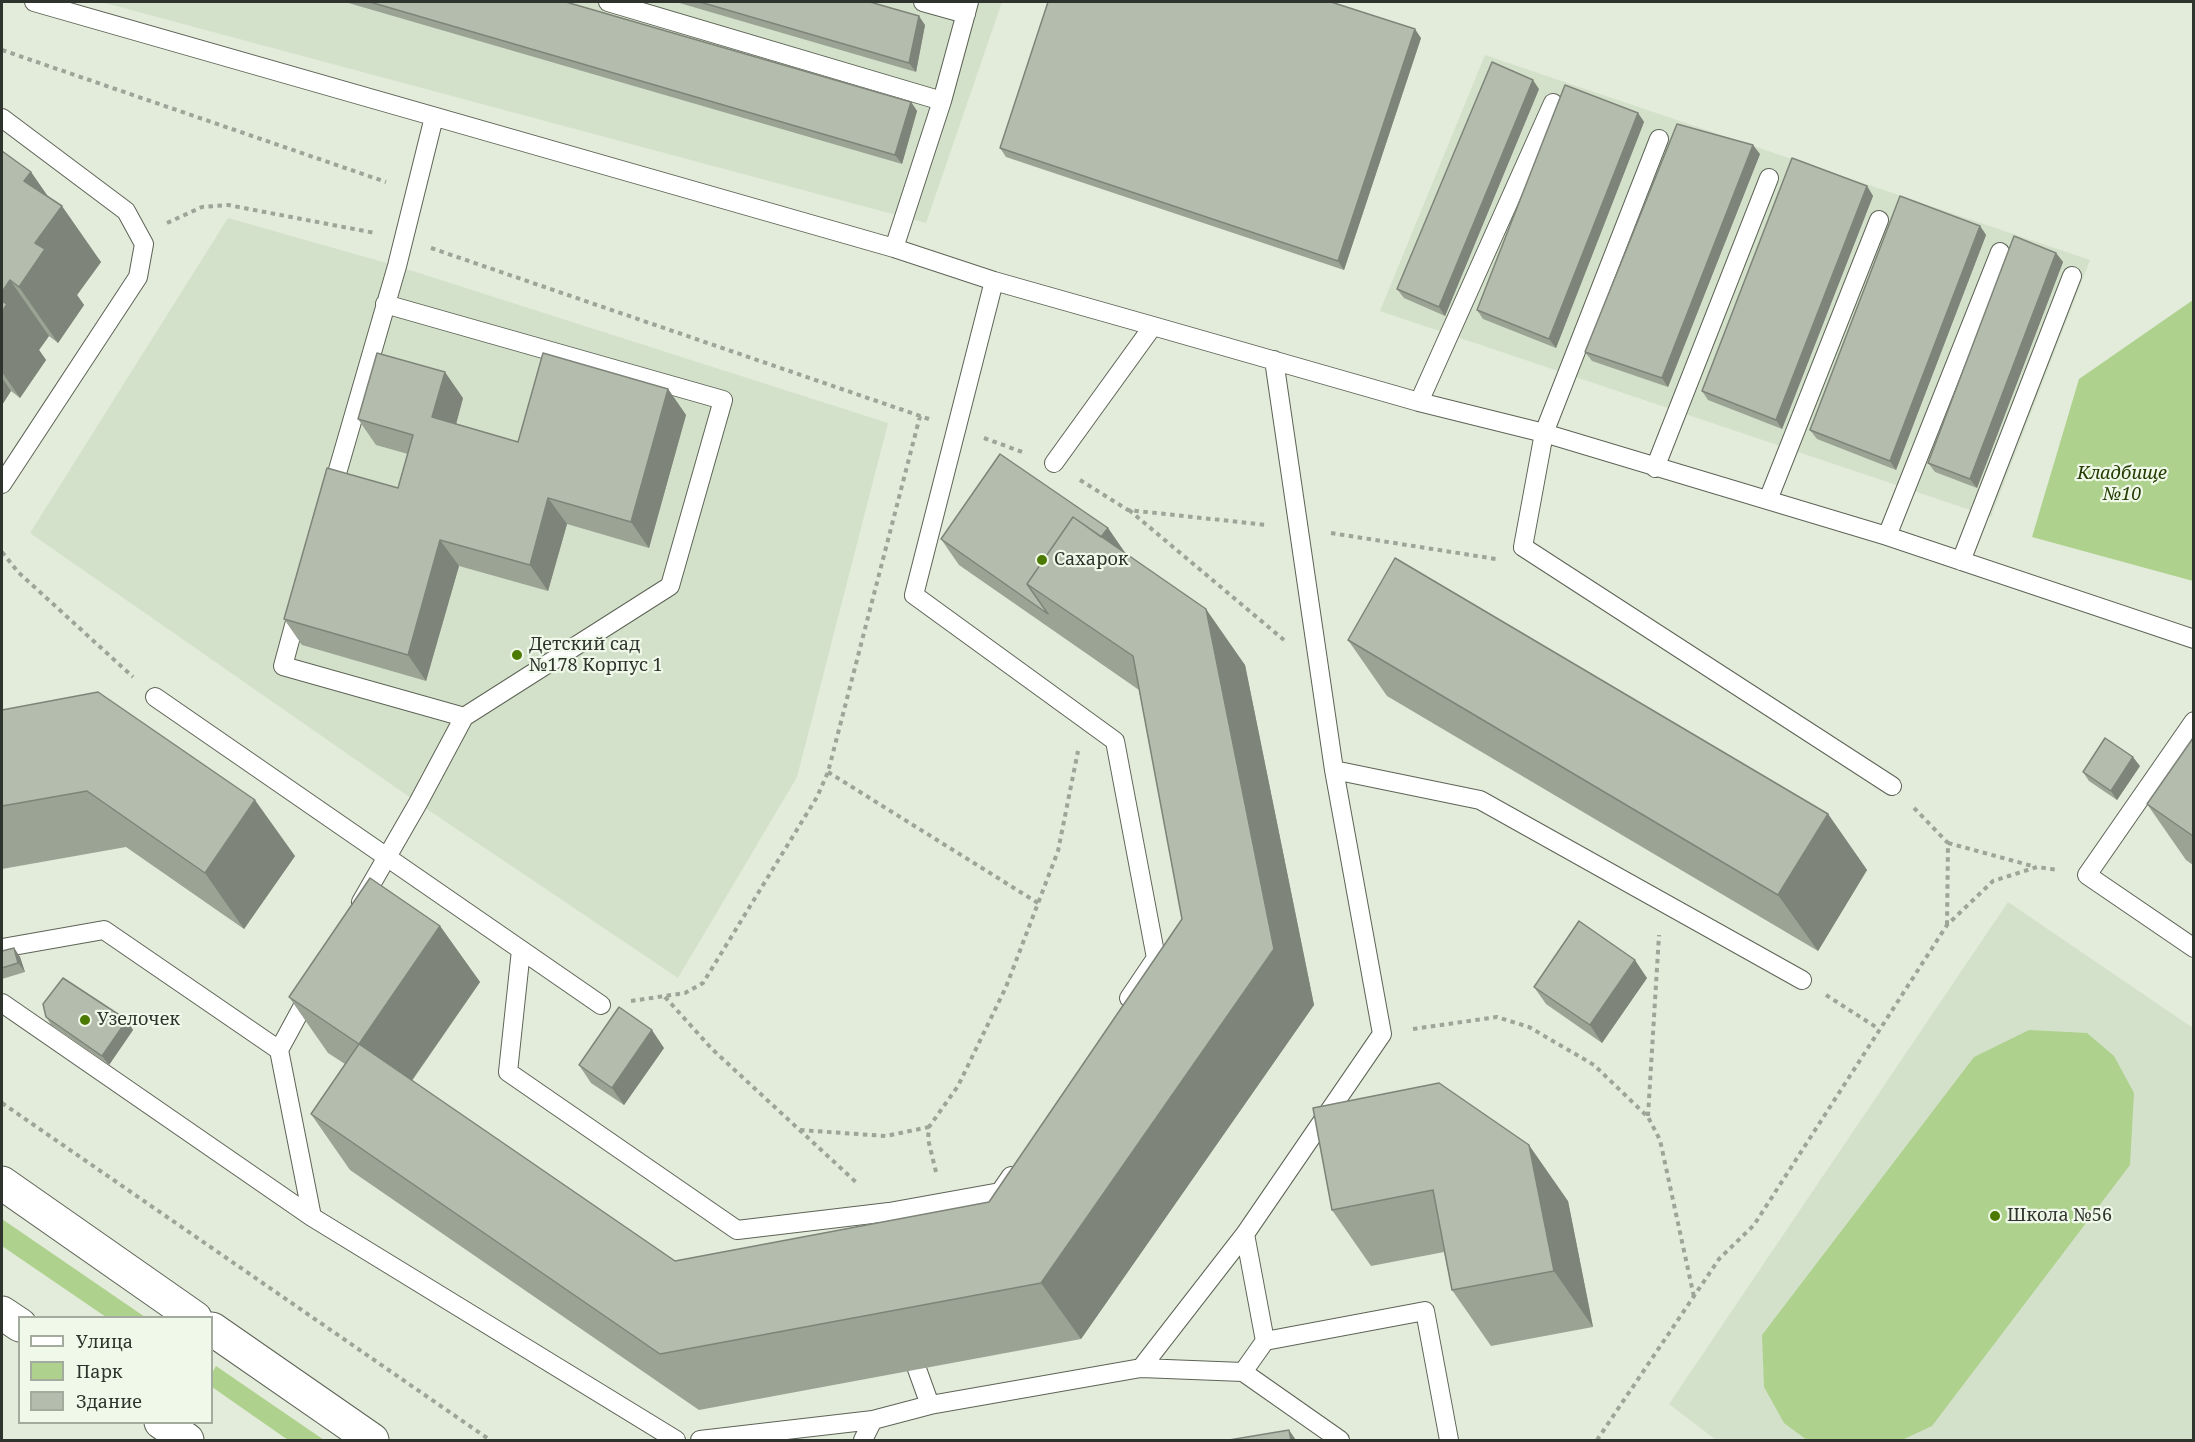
<!DOCTYPE html>
<meta charset="utf-8">
<style>
body{margin:0}
#map{position:relative;width:2195px;height:1442px;overflow:hidden;background:#e3ebdb;font-family:"Noto Serif",serif}
canvas{display:block}
.frame{position:absolute;inset:0;border:3px solid #2f332d;pointer-events:none}
.legend{position:absolute;left:18px;top:1316px;width:195px;height:108px;box-sizing:border-box;background:#f0f9e9;border:2px solid #a3aa9e;margin:0;padding:8px 10px;list-style:none;font-size:18px;color:#2f332d}
.legend li{display:flex;align-items:center;gap:12px;height:30px}
.legend b{width:30px;border:2px solid #a3aa9e}
</style>
<div id="map">
<canvas width="2195" height="1442"></canvas>
<div class="frame"></div>
<ul class="legend">
<li><b style="height:8px;background:#fff"></b>Улица</li>
<li><b style="height:16px;background:#aed28d"></b>Парк</li>
<li><b style="height:16px;background:#b4bdad"></b>Здание</li>
</ul>
</div>
<script>
const ctx = document.querySelector('canvas').getContext('2d');
ctx.lineJoin = 'round';
function fill(path, color) { ctx.fillStyle = color; ctx.fill(path, 'evenodd'); }
const poly = rows => new Path2D(rows.map(r => 'M' + r).join(''));
function stroke(path, color, width, dash) { ctx.strokeStyle = color; ctx.lineWidth = width; ctx.lineCap = dash ? 'butt' : 'round'; ctx.setLineDash(dash || []); ctx.stroke(path); }
function label(font, color, halo, rows, align = 'center') {
  ctx.font = font + ' "Noto Serif",serif'; ctx.lineWidth = 4.5; ctx.setLineDash([]); ctx.textBaseline = 'middle'; ctx.strokeStyle = halo; ctx.fillStyle = color; for (const [text, x, y, turn = 0] of rows) {
    ctx.save(); ctx.translate(x, y); ctx.rotate((+turn || 0) * Math.PI / 180); ctx.textAlign = isNaN(turn) ? turn : align; if (halo) ctx.strokeText(text, 0, 0); ctx.fillText(text, 0, 0); ctx.restore();
  }
}
fill(poly([
 [101,2,1002,2,926,223],
 [1485,55,2090,260,1991,517,1380,311],
 [228,218,397,266,888,423,797,777,678,978,418,803,30,533],
 [2008,902,2193,1028,2193,1440,1716,1440,1669,1404]
]), '#d4e1ca');
fill(poly([
 [2193,300,2193,581,2032,537,2079,379],
 [2029,1030,2087,1033,2114,1056,2134,1093,2130,1165,1932,1426,1902,1440,1807,1440,1784,1423,1764,1387,1762,1335,1974,1057],
 [2,1219,145,1317,106,1317,2,1246],
 [216,1366,324,1440,288,1440,212,1387,212,1373]
]), '#aed28d');
const service = poly([
 [34,2,894,248,994,281,1153,326,1419,402,1544,433,1887,536,2194,639],
 [608,2,942,101],
 [923,2,966,14],
 [2,118,126,211,144,244,138,277,2,484],
 [1659,139,1544,433,1523,547,1892,786],
 [894,248,942,101,969,2],
 [994,281,914,595,1115,741,1156,958,1129,998],
 [1419,402,1553,103],
 [1054,463,1153,326],
 [1655,468,1769,178],
 [331,494,397,266,434,117],
 [1768,500,1879,220],
 [1887,536,2000,252],
 [1961,561,2072,276],
 [299,607,283,666,464,717],
 [155,697,601,1005],
 [2194,721,2087,875,2194,948],
 [1334,770,1480,800,1802,980],
 [361,902,418,803,464,717,670,586,723,400,385,304],
 [2,948,104,930,279,1050,312,1217],
 [521,950,508,1072,737,1230,889,1212],
 [2,1003,312,1217,676,1440],
 [279,1050,311,991],
 [1245,1234,1265,1341,1425,1311,1449,1440],
 [894,1244,889,1212,1000,1192,1011,1176],
 [1141,1368,1245,1234,1382,1034,1334,770,1274,360],
 [917,1369,930,1405],
 [1243,1372,1340,1440],
 [700,1440,873,1420,930,1405,1141,1368,1243,1372,1265,1341],
 [863,1440,873,1420]
]);
const primary = poly([
 [2,1183,195,1318],
 [2,1313,20,1325],
 [212,1329,372,1440],
 [161,1422,187,1440]
]);
stroke(service, '#5d6456', 20);
stroke(primary, '#5d6456', 35);
stroke(poly([
 [2,50,386,182],
 [167,223,202,207,228,205,375,233],
 [431,248,929,419],
 [984,438,1025,453],
 [1080,480,1128,510,1267,525],
 [1129,510,1284,640],
 [1331,533,1496,559],
 [2,552,18,572,133,677],
 [828,772,1038,903],
 [1914,808,1948,843,1947,925],
 [1948,843,2036,867],
 [1826,995,1879,1029],
 [665,997,712,1049,858,1184],
 [631,1001,685,993,703,983,817,797,828,772,920,416],
 [1413,1029,1497,1017,1529,1027,1594,1065,1648,1117,1660,1140,1694,1297],
 [2,1103,490,1440],
 [1648,1116,1659,935],
 [800,1130,886,1136,929,1127],
 [936,1172,928,1139,929,1127,958,1086,1006,987,1058,851,1078,751],
 [1597,1440,1719,1259,1754,1225,1947,925,1993,881,2037,867,2058,870]
]), '#9da498', 4, [4.5, 4.5]);
stroke(service, '#fff', 18);
stroke(primary, '#fff', 33);
fill(poly([
 [345,2,566,2,911,102,917,111,902,164],
 [676,2,870,2,925,25,916,72],
 [1421,38,1344,270,1006,157,1000,148],
 [1539,89,1445,316,1404,298,1397,289],
 [1638,113,1644,122,1556,348,1483,319,1477,310],
 [2,151,31,172,49,198,101,262,77,295,84,305,58,343,49,336,39,350,46,360,20,398,11,391,2,405],
 [1760,154,1668,387,1592,361,1585,352],
 [1867,186,1873,196,1782,429,1708,400,1702,391],
 [1980,226,1986,235,1896,470,1817,439,1810,430],
 [2056,253,2063,262,1977,488,1935,472,1928,463],
 [668,389,686,415,649,548,567,524,548,591,459,566,426,681,302,645,284,619,398,488,408,454,376,445,358,419,463,398,456,424,518,442],
 [1108,528,1125,553,1245,665,1314,1005,1081,1339,699,1410,350,1170,311,1114,345,1064,328,1053,289,997,440,926,480,982,412,1081,675,1261,989,1202,1182,919,1139,690,959,565,941,539],
 [1348,640,1828,814,1867,870,1818,951,1387,696],
 [2,710,295,856,244,929,126,847,2,869],
 [2193,738,2193,865,2186,860,2147,804],
 [2140,766,2117,800,2089,781,2083,772],
 [14,948,20,957,25,972,2,979,2,951],
 [1647,978,1602,1043,1546,1004,1534,987],
 [46,1017,127,1020,133,1030,109,1065,52,1026],
 [664,1048,624,1105,591,1083,579,1065],
 [1313,1108,1568,1201,1593,1327,1491,1346,1452,1290,1444,1252,1371,1266,1332,1210]
]), '#9ba395');
fill(poly([
 [919,16,925,25,916,72,909,63],
 [1415,29,1421,38,1344,270,1338,261],
 [1533,80,1539,89,1445,316,1439,307],
 [911,102,917,111,902,164,895,155],
 [1638,113,1644,122,1556,348,1549,339],
 [1753,145,1760,154,1668,387,1662,378],
 [31,172,58,211,62,206,101,262,77,295,84,305,58,343,19,287,35,243,24,181],
 [1867,186,1873,196,1782,429,1776,420],
 [1980,226,1986,235,1896,470,1890,461],
 [2056,253,2063,262,1977,488,1970,479],
 [10,280,49,336,39,350,46,360,20,398,2,372,2,292],
 [445,372,463,398,451,443,432,417],
 [2,378,11,391,2,405],
 [668,389,686,415,649,548,631,522],
 [548,498,567,524,548,591,530,565],
 [1108,528,1126,554,1056,603],
 [440,540,459,566,426,681,408,655],
 [1206,609,1245,665,1314,1005,1081,1339,1041,1283,1274,949],
 [2133,757,2140,766,2117,800,2111,791],
 [255,800,295,856,244,929,205,873],
 [1828,814,1867,870,1818,951,1778,895],
 [440,926,480,982,398,1100,359,1044],
 [14,948,20,957,25,972,18,963],
 [1635,960,1647,978,1602,1043,1590,1025],
 [127,1020,133,1030,109,1065,102,1056],
 [652,1030,664,1048,624,1105,612,1088],
 [1529,1145,1568,1201,1593,1327,1554,1271],
 [1289,1430,1296,1440,1291,1440]
]), '#7e8479');
const building = poly([
 [370,2,566,2,911,102,895,155,370,2],
 [700,2,870,2,919,16,909,63,700,2],
 [1048,2,1331,2,1415,29,1338,261,1000,148,1048,2],
 [1492,62,1533,80,1439,307,1397,289,1492,62],
 [1565,85,1638,113,1549,339,1477,310,1565,85],
 [1677,124,1753,145,1662,378,1585,352,1677,124],
 [2,151,31,172,24,181,62,206,35,243,45,249,19,287,10,280,2,292,2,151],
 [1792,158,1867,186,1776,420,1702,391,1792,158],
 [1900,196,1980,226,1890,461,1810,430,1900,196],
 [2014,236,2056,253,1970,479,1928,463,2014,236],
 [2,301,7,304,2,312,2,301],
 [377,353,445,372,432,417,518,442,543,353,668,389,631,522,548,498,530,565,440,540,408,655,284,619,327,468,398,488,413,435,358,419,377,353],
 [1000,454,1108,528,1101,537,1073,517,1027,584,1048,614,941,539,1000,454],
 [1073,517,1206,609,1274,949,1041,1283,660,1354,311,1114,359,1044,289,997,370,878,440,926,359,1044,675,1261,989,1202,1182,919,1133,656,1027,584,1073,517],
 [1395,558,1828,814,1778,895,1348,640,1395,558],
 [98,692,255,800,205,873,87,791,2,806,2,710,98,692],
 [2105,738,2133,757,2111,791,2083,772,2105,738],
 [2193,738,2193,836,2147,804,2193,738],
 [1579,921,1635,960,1590,1025,1534,987,1579,921],
 [14,948,18,963,2,968,2,951,14,948],
 [63,978,127,1020,102,1056,46,1017,43,1004,63,978],
 [619,1007,652,1030,612,1088,579,1065,619,1007],
 [1439,1083,1529,1145,1554,1271,1452,1290,1433,1190,1332,1210,1313,1108,1439,1083],
 [1289,1430,1291,1440,1229,1440,1289,1430]
]);
fill(building, '#b4bdad');
stroke(building, '#7e8479', 1.5);
for (const [x, y, r, color] of [
 [1042,560,6,"#4c7a00"],
 [517,655,6,"#4c7a00"],
 [85,1020,6,"#4c7a00"],
 [1995,1216,6,"#4c7a00"]
]) { const dot = new Path2D(); dot.arc(x, y, r, 0, 2 * Math.PI); ctx.fillStyle = color; ctx.fill(dot); stroke(dot, '#f0f9e9', 2); }
label('italic 18px', '#243d02', '#f0f9e9', [
 ["Кладбище",2122,474],
 ["№10",2122,495]
]);
label('18px', '#2f332d', '#f0f9e9', [
 ["Сахарок",1054,560],
 ["Детский сад",529,645],
 ["№178 Корпус 1",529,666],
 ["Узелочек",97,1020],
 ["Школа №56",2007,1216]
], 'left');
</script>
